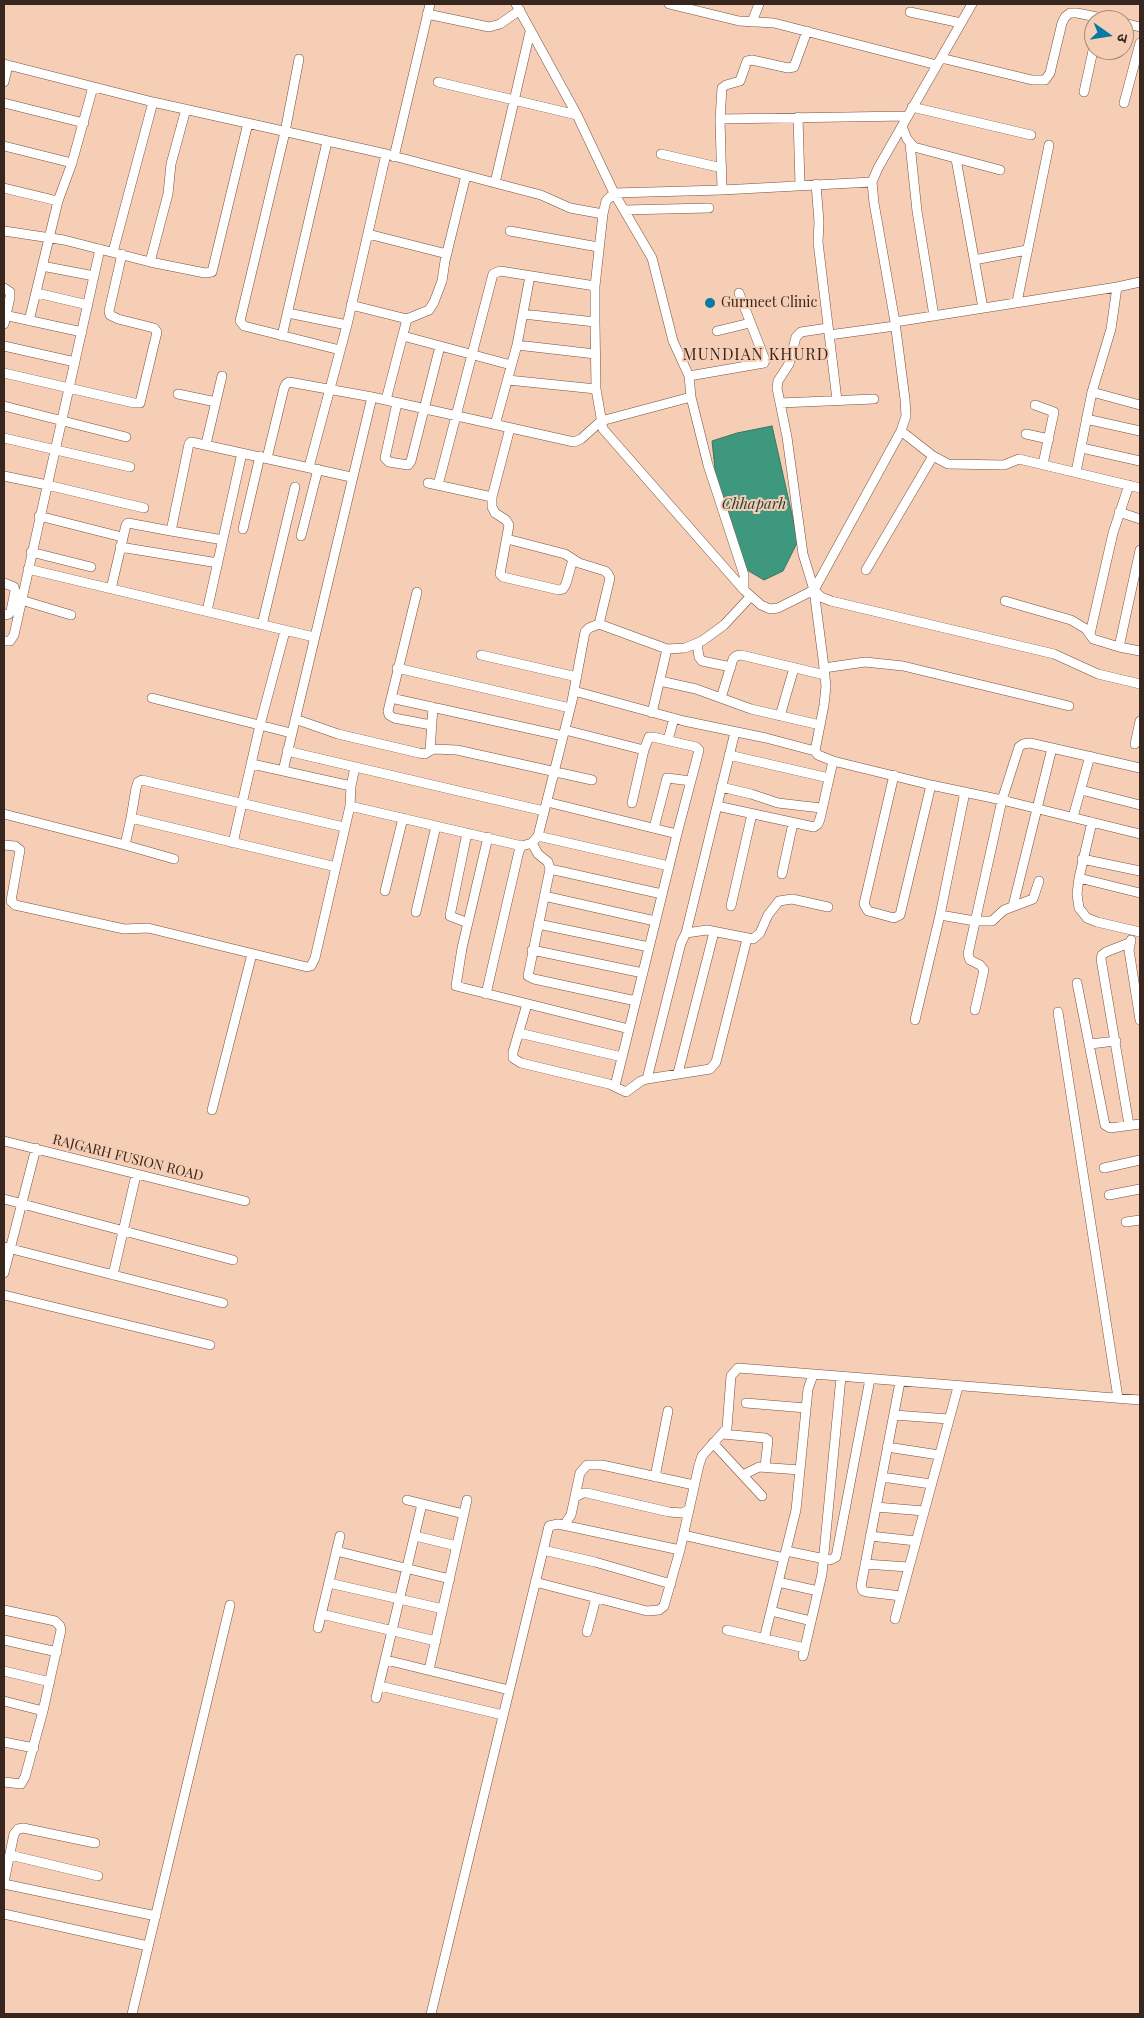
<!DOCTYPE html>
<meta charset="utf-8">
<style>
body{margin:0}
#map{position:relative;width:1144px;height:2018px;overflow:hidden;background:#f6cdb5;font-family:"Playfair Display","Noto Sans Devanagari",serif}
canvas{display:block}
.frame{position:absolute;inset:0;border:5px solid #36261d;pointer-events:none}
.north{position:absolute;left:1084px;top:10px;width:50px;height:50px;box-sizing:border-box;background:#f6cdb5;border:1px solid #a98a78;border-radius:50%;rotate:103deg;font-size:14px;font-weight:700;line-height:20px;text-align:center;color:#36261d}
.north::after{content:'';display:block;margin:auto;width:18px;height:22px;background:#097aa3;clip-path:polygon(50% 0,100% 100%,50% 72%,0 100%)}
</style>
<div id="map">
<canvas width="1144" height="2018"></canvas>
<div class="frame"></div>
<div class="north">उ</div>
</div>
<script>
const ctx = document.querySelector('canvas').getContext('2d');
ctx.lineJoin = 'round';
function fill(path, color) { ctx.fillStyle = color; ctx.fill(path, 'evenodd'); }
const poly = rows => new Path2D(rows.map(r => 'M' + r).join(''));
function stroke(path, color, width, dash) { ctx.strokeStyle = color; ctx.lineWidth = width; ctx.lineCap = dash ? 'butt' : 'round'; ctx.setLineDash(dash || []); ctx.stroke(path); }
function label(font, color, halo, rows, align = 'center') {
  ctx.font = font + ' "Playfair Display",serif'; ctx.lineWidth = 4; ctx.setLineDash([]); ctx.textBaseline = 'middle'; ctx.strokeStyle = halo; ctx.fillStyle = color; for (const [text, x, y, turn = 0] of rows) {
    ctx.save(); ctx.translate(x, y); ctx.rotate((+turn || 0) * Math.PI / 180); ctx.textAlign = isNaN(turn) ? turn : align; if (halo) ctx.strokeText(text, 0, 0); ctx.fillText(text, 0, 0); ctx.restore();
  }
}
const water = poly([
 [772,426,798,541,783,571,764,580,742,567,720,515,712,441,737,433,772,426]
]);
fill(water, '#3d987e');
stroke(water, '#3b7661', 1);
const minor = poly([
 [516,4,577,115,614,193,652,258,673,341,689,376,691,397,708,465,744,575,744,590],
 [669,4,739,21,774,23,937,65],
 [910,12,961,23],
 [427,14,489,27,500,24,520,10],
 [752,22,759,4],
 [1124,23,1140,27],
 [941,58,1032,80,1045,80,1050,73,1062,23,1065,17,1070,13,1077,13,1112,20],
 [299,59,285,132,240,321,244,326,340,350],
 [4,64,153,102,386,154,495,183,530,32],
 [4,82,8,65],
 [438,82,577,115],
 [1084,92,1094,46],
 [4,103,84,123],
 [1124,103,1140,43],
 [912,107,1031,135],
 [798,117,800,185],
 [720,119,907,116],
 [902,126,907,139,914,147,1000,170],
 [910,144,917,211,934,316],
 [4,146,72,163],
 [661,154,722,168],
 [394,157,430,4],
 [956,159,983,308],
 [872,182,874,203,895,322,905,399,906,416,901,431,814,590,778,608,770,609,761,605,744,590,603,429,596,389,595,322,595,286,603,214,606,201,614,193,722,190,872,182],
 [872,182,878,168,972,4],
 [495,183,541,195,570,208,603,214],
 [816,184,819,222,818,242,837,400],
 [4,188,58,201],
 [722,190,720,119,722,88,726,85,740,81,747,61,752,60,788,68,794,67,807,31],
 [624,210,709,208],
 [4,231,64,240,150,262,205,273,212,272,248,123],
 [510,231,598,247],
 [368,234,447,254],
 [113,252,153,102],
 [974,260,1027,250],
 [150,262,168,194,171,164,186,109],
 [42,266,94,276],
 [1117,287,1140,282],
 [4,288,10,292,10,297,4,324],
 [37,293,88,305],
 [1017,302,1049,145],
 [351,305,407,319,386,400],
 [288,313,347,325],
 [523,314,595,322],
 [4,315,82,332],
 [407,319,429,310,434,302,442,281,445,261,466,175],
 [29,321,58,201,72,163,93,87],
 [895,322,1117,287,1111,329,1092,392,1076,472],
 [828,328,801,332,796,337,789,364,778,381,777,388,787,437,803,554,814,590,823,659,826,686,824,705,815,751,818,755,833,761,931,785,1002,800,1140,834],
 [717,331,750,323],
 [829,335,895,326],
 [282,336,327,142],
 [403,336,511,365],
 [517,345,595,354],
 [4,346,75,362],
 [4,373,134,403,140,403,157,332,154,328,118,319,110,315,109,311,122,254],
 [689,376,764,363,765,360,739,293],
 [508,380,596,389],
 [1092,392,1140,405],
 [178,394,216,402],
 [397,403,385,458,389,462,408,465,411,461,440,346],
 [780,403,874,399],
 [1035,405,1054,412,1043,464],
 [4,406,126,437],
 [1086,419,1140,431],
 [495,425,517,345,530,276],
 [510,428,492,497,492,507,495,513,506,520,509,525,500,574,503,577,559,590,563,589,566,584,573,559],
 [901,431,933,456,948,464,1004,465,1019,459,1140,488],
 [1026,434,1049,439],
 [4,438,130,467],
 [206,444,222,376],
 [1082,448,1140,461],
 [267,458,284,388,286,384,289,382,372,397,574,442,581,439,601,421,691,397],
 [309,467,347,325,386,154],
 [4,476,47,485,144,508],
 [428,483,492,497],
 [438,485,493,274,500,271,595,286],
 [1119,512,1140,519],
 [39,516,122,537],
 [243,529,260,456],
 [171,531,223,540],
 [301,536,318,469],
 [120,547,218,563],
 [31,552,91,567],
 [28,569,314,637],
 [866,570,933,456],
 [4,583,14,587,15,591,11,611,9,614,4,615],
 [111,589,126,525,128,523,171,531,189,444,191,442,351,477],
 [814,590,821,597,831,601,1054,654,1098,674,1140,684],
 [417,592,388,711,389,715,394,718,431,725],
 [21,600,71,615],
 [1005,601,1071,620,1086,629,1093,639,1119,647,1140,550],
 [207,611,242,453],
 [599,624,667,649,685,648,702,641,724,625,751,596],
 [262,625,295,487],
 [1090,634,1113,533,1129,485],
 [4,641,10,641,14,635,100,249],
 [697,643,699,657,702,661,731,667],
 [1119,647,1140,651],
 [481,655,577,677],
 [397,668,570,708],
 [824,668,865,662,903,666,1069,706],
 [660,681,696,689,751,709,820,725],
 [574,691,684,721,766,738,815,751],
 [152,698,291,733],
 [391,698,563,736],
 [721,698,733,659,736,656,741,655,825,675],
 [652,713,667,649],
 [780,716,794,668],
 [295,719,338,734,419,753,425,754,433,749,457,750,592,780],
 [565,730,644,750],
 [668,740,674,718],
 [1135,744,1140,721],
 [287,751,544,811],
 [430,751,433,707],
 [729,755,829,778],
 [252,764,351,786],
 [283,771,372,397],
 [894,775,864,904,868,911,894,918,900,915,931,785],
 [721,787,751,794,778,803,821,808],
 [1081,790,1140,805],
 [547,802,677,834],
 [350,806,522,846],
 [717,806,814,827,818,824,820,819,833,761],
 [4,814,125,845,131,818,336,867],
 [1073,817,1090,756],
 [131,818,136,788,138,782,142,780,344,827],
 [1092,822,1079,878,1077,894,1079,908,1087,918,1097,922,1140,932],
 [654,828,667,778,691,781],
 [467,833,450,916,468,923],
 [538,836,669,866],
 [488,837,462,948,456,986,629,1029],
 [233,843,260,725,285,631],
 [532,843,538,854,548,862,550,869,528,976,534,979,636,1001],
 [4,845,15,846,20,850,11,901,15,905,124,929,148,928,307,967,311,966,315,958,350,806,351,786,355,767],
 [125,845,174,859],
 [1082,859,1140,871],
 [550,869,662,894],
 [782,874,793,823],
 [1079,878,1140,893],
 [385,891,403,818],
 [544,896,655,921],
 [731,906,752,814],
 [1013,906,1052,748],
 [416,912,436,826],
 [940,915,975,921,992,921,1004,910,1033,899,1039,881],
 [538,924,649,947],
 [686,933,735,732],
 [1131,940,1129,950,1140,1020],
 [1129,943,1106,952,1102,955,1101,959,1129,1125],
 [532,950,643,973],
 [1077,983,1105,1125,1110,1128,1140,1124],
 [486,994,519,851,522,846,532,843,538,836,572,701,585,632,589,628,599,624,610,578,608,574,605,571,579,563,565,554,507,539],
 [527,1004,513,1052,513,1058,521,1063,609,1084,626,1092,641,1081,647,1079,710,1069,716,1062,747,939],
 [975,1010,984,970,980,965,970,960,968,954,1002,800,1019,747,1023,744,1030,743,1140,768],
 [1058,1012,1118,1398],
 [915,1020,940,915,965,792],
 [519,1033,622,1057],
 [1090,1044,1116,1041],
 [678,1073,714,932],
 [647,1079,681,943,686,933,707,930,753,939,760,933,768,915,779,901,792,899,828,907],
 [615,1086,677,834,698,754,699,750,696,747,653,737,649,737,644,750,632,803],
 [212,1110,252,954],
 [4,1141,245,1201],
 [1104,1168,1140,1160],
 [1109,1195,1140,1189],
 [4,1199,233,1260],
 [1126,1222,1140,1220],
 [4,1247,223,1303],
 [4,1273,36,1148],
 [113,1275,136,1175],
 [4,1295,210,1345],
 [900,1382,861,1586,863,1591,867,1592,901,1596],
 [746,1403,806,1408],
 [894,1415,949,1419],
 [723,1434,765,1438,768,1440,765,1467],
 [713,1443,762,1496],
 [887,1447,939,1455],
 [743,1475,759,1467,800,1470],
 [655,1477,668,1411],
 [882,1477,931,1484],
 [575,1497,583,1493,587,1493,669,1512,682,1513,689,1510],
 [407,1500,464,1514],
 [876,1507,924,1511],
 [564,1525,571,1515,580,1473,587,1465,602,1465,694,1485],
 [683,1535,784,1558],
 [415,1536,457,1546],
 [870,1536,916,1541],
 [543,1550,595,1562,671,1584],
 [336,1551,450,1579],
 [786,1551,830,1560,836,1557,870,1379],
 [865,1564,908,1567],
 [535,1582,647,1611,659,1610,664,1606,680,1550,699,1465,702,1456,727,1428,731,1376,738,1368,1140,1400],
 [778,1582,818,1591],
 [329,1583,443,1609],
 [4,1610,55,1621,60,1626,61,1630,43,1711,25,1777,21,1784,4,1782],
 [771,1611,811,1621],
 [321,1614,436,1641],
 [895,1619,958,1387],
 [318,1628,340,1536],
 [727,1630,805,1648],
 [587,1632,596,1598],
 [764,1639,796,1510,808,1389,813,1375],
 [4,1640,57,1652],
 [803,1656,822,1574,841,1377],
 [386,1660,509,1690],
 [429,1670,467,1500],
 [4,1671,50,1682],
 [380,1686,503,1715],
 [376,1698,422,1504],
 [4,1701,43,1711],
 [4,1742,34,1748],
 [10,1855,98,1876],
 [4,1882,14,1834,18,1829,23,1828,95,1843],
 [4,1884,156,1916],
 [4,1914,148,1946],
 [132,2014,230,1605],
 [431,2014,549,1526,558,1524,680,1550]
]);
stroke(minor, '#75523e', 10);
stroke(minor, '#fff', 9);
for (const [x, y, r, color] of [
 [710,303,6,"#097aa3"]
]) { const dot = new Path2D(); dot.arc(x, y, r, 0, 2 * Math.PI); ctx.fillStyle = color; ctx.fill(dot); stroke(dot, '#f6cdb5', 2); }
label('14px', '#36261d', '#f6cdb5', [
 ["Gurmeet Clinic",721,303]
], 'left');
label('14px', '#36261d', '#f6cdb5', [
 ["RAJGARH FUSION ROAD",128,1158,14]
]);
label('italic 15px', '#254138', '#f6cdb5', [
 ["Chhaparh",754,504]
]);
ctx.letterSpacing = '1px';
label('16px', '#36261d', '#f6cdb5', [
 ["MUNDIAN KHURD",756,355]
]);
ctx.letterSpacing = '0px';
</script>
